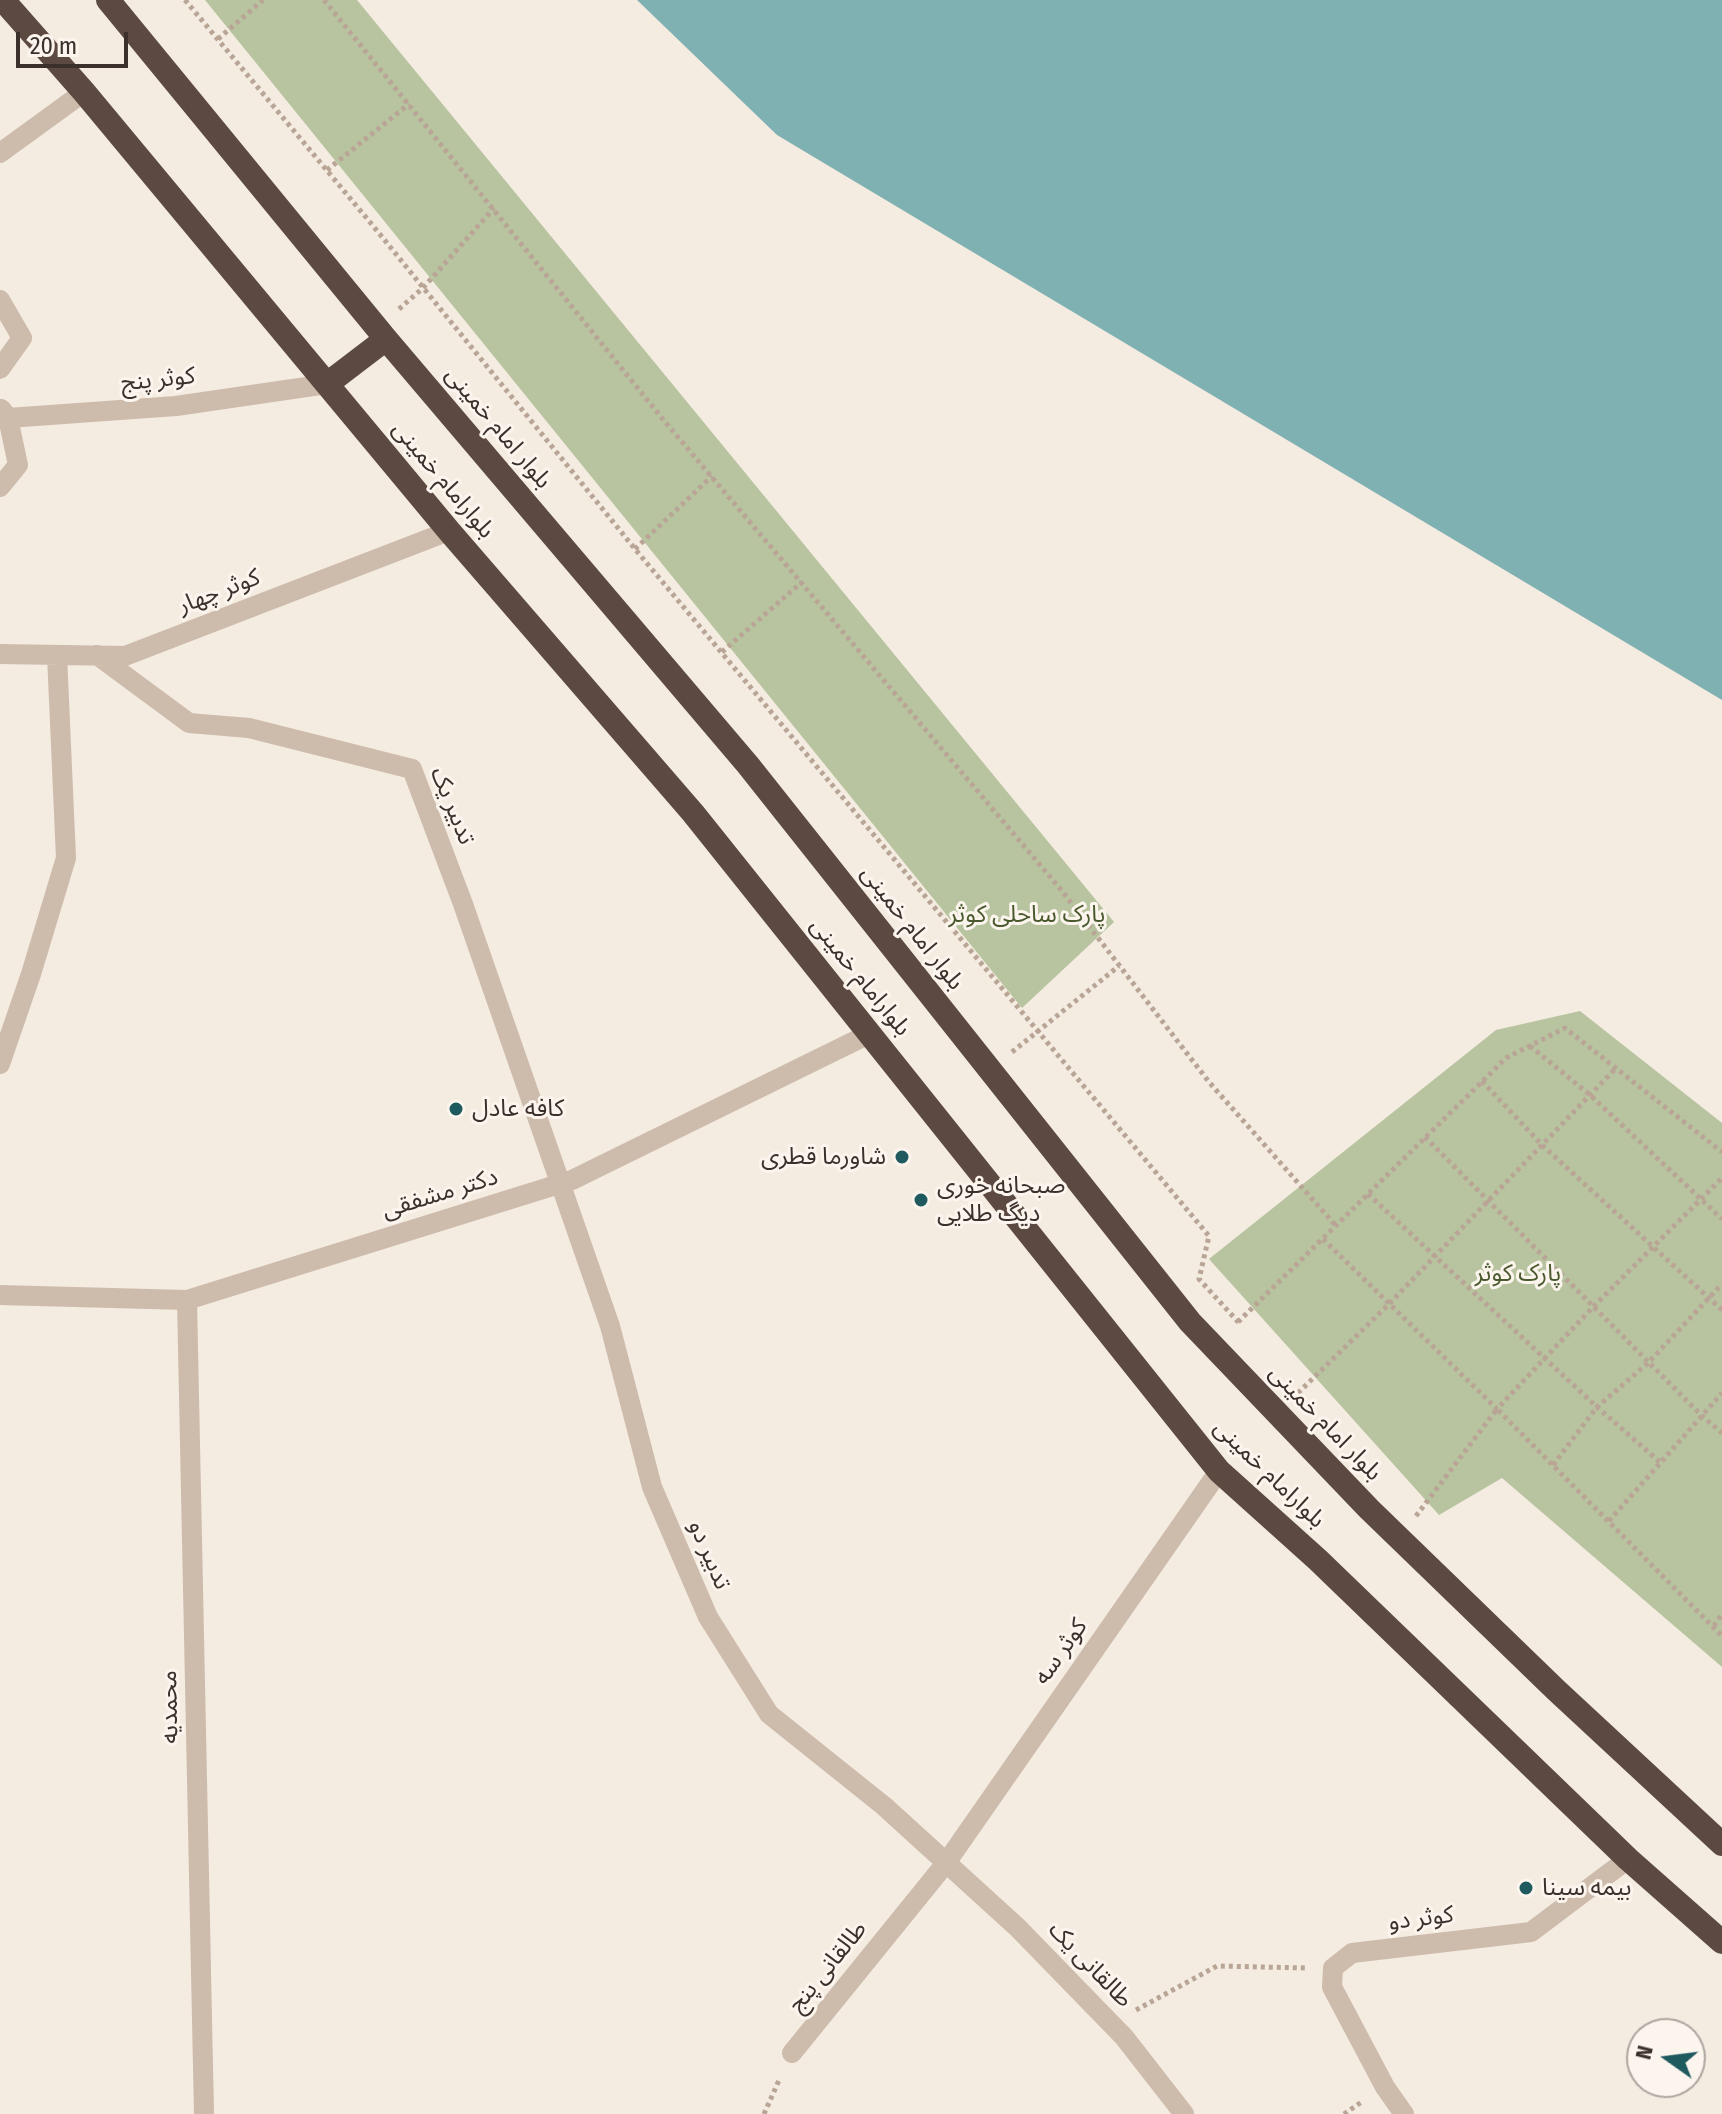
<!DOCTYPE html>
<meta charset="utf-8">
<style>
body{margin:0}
#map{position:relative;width:1722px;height:2114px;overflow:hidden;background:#f4ebe1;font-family:"Fira Sans Condensed",sans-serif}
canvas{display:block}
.north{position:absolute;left:1626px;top:2018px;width:80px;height:80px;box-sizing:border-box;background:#fbf5ee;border:2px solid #aea6a0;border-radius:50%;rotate:284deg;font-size:22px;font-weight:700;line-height:32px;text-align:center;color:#3b302b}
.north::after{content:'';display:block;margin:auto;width:28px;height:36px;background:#1f5a5e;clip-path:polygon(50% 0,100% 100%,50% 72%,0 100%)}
.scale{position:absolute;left:16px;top:32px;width:112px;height:36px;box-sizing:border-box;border:4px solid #3b302b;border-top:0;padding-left:10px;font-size:24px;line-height:28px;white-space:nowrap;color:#3b302b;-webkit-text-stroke:6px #fbf5ee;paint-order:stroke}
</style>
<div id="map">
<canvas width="1722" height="2114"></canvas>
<div class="north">N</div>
<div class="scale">20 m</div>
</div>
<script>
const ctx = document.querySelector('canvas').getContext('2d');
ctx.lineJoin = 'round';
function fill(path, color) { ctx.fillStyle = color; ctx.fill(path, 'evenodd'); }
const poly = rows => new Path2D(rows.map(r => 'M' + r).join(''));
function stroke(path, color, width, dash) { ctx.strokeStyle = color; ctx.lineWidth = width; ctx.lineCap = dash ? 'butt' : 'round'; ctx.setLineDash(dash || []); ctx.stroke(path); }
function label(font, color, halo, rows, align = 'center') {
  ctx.font = font + ' "Fira Sans Condensed","Noto Sans Arabic",sans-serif'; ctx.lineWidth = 6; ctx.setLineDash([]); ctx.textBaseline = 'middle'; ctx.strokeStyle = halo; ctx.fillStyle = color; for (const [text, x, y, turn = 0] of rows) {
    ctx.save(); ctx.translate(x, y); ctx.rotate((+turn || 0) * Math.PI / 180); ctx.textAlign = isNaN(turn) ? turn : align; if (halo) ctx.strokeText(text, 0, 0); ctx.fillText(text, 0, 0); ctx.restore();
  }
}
fill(poly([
 [205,0,357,0,1114,922,1022,1008],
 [1580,1011,1722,1123,1722,1667,1502,1478,1439,1515,1209,1259,1496,1030]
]), '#b8c4a0');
fill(poly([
 [637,0,1722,0,1722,700,777,135]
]), '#7fb0b2');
stroke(poly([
 [185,0,374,227,635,549,1209,1236,1199,1279,1240,1324],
 [324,0,661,417,1062,891,1209,1082,1336,1226],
 [218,39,263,0],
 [327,170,409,104],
 [399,309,423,288,494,208],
 [635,549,712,476],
 [722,652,802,582],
 [1530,1046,1590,1095,1722,1219],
 [1012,1052,1119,966],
 [1482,1081,1542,1145,1722,1310],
 [1425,1137,1702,1416,1722,1433],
 [1368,1194,1597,1407,1662,1464],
 [1323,1239,1497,1409,1594,1306,1722,1178],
 [1238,1322,1506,1058,1565,1028,1722,1152],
 [1298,1393,1389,1304,1616,1068],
 [1553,1465,1597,1407,1648,1363,1722,1284],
 [1416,1516,1497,1409,1722,1636],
 [1609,1521,1722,1393],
 [1714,1626,1722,1614],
 [1136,2010,1217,1966,1307,1968],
 [764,2114,780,2078],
 [1344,2114,1363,2101]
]), '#b9a596', 5, [4, 4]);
stroke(poly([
 [0,153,84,92],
 [0,300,22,338,0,369],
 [8,418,176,406,327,384],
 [0,487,18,465,8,418,1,409],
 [0,654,125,656,449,531],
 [97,655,189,723,249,728,412,769,463,904,610,1326,652,1487,708,1617,769,1714,884,1806,1018,1928,1124,2037,1184,2114],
 [0,1064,31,974,66,858,57,655],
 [0,1295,187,1300,572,1180,869,1034],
 [187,1300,204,2114],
 [792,2053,946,1863,1219,1471],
 [1404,2114,1385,2087,1332,1987,1333,1968,1352,1953,1531,1932,1628,1859]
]), '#cdbbac', 20);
stroke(poly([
 [3,0,84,92,449,531,693,813,1219,1471,1318,1560,1628,1859,1722,1942],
 [108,0,386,339,748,765,1190,1322,1369,1509,1556,1690,1722,1844],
 [327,384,386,339]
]), '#5c4a42', 24);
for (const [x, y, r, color] of [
 [456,1109,8,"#1f5a5e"],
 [902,1157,8,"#1f5a5e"],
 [921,1200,8,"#1f5a5e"],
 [1526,1888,8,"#1f5a5e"]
]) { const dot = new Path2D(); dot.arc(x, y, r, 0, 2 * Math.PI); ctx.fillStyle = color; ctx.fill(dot); stroke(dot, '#fbf5ee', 3); }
label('24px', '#3b302b', '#fbf5ee', [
 ["کوثر پنج",158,380,-6],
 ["بلوار امام خمینی",498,428,50],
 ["بلوارامام خمینی",443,480,50],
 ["کوثر چهار",219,592,-21],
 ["تدبیر یک",452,806,68],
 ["بلوار امام خمینی",912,928,52],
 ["بلوارامام خمینی",860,977,51],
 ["دکتر مشفقی",440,1194,-17],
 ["بلوار امام خمینی",1325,1423,46],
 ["بلوارامام خمینی",1269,1474,44],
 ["تدبیر دو",709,1555,67],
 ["کوثر سه",1061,1652,-55],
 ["محمدیه",170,1707,-91],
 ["کوثر دو",1421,1919,-7],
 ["طالقانی یک",1090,1965,46],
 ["طالقانی پنج",828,1967,-51]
]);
label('24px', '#4a5a2e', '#fbf5ee', [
 ["پارک ساحلی کوثر",1027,915],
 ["پارک کوثر",1518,1274]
]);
label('24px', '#3b302b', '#fbf5ee', [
 ["کافه عادل",472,1109],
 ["شاورما قطری",886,1157,"right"],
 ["صبحانه خوری",937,1186],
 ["دیگ طلایی",937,1214],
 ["بیمه سینا",1542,1888]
], 'left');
</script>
